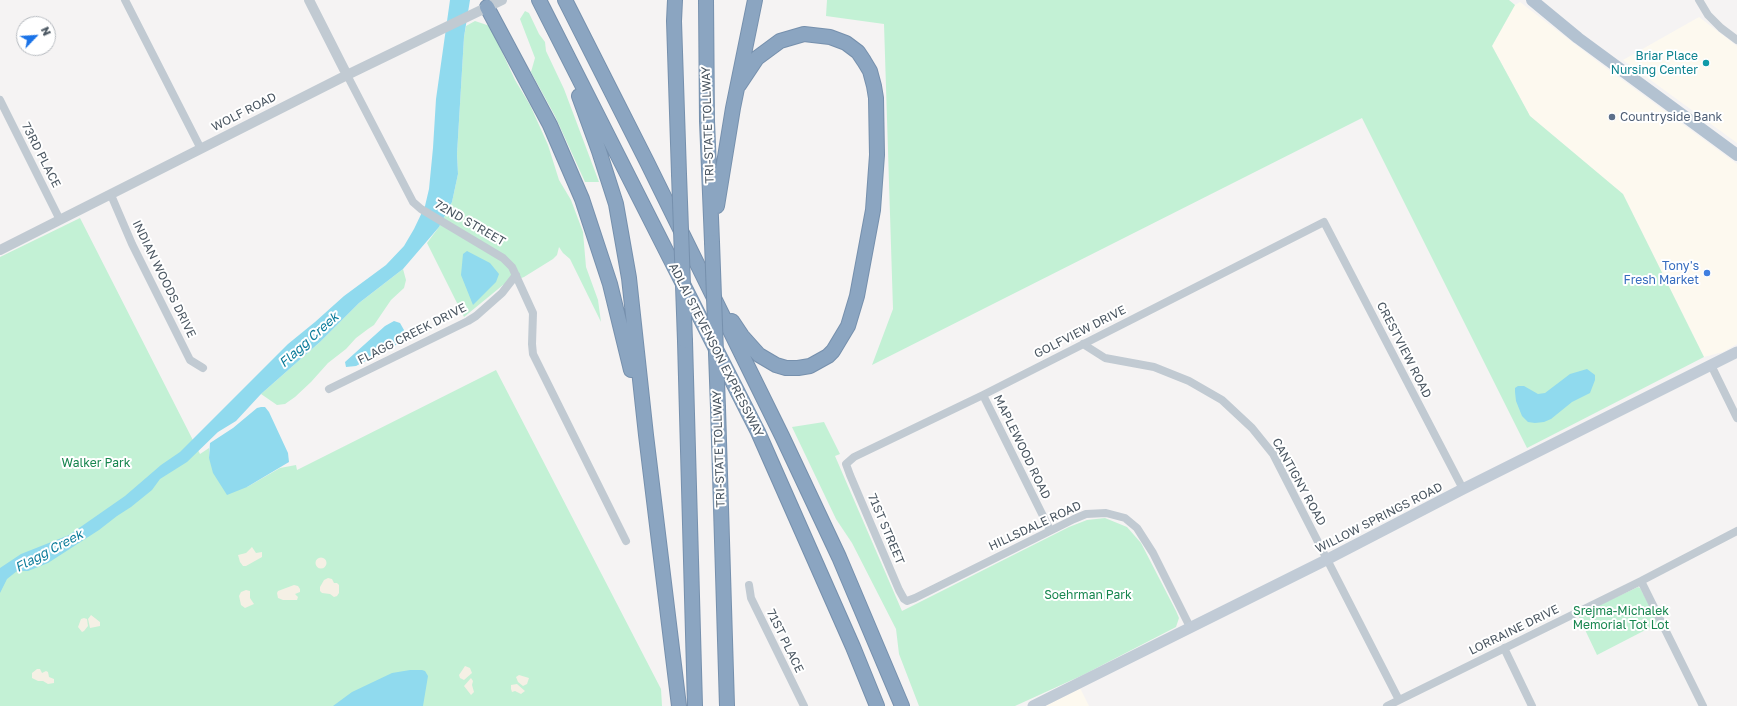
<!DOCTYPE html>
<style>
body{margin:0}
#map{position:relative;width:1737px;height:706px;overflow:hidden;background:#f5f3f3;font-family:"Golos Text",sans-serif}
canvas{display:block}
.north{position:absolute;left:16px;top:16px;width:40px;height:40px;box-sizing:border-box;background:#fff;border:1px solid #b7bbc0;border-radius:50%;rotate:65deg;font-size:11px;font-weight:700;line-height:16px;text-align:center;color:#4a5661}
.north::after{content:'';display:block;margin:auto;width:14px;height:18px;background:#1a73e8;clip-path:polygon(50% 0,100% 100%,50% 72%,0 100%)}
</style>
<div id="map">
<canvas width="1737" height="706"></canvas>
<div class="north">N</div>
</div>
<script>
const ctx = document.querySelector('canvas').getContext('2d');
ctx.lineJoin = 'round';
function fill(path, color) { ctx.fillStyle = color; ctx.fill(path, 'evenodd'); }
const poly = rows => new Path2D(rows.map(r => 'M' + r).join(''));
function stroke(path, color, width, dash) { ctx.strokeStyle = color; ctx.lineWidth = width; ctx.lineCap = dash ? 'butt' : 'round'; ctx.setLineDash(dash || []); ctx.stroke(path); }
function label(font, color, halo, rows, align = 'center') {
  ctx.font = font + ' "Golos Text",sans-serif'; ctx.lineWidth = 4; ctx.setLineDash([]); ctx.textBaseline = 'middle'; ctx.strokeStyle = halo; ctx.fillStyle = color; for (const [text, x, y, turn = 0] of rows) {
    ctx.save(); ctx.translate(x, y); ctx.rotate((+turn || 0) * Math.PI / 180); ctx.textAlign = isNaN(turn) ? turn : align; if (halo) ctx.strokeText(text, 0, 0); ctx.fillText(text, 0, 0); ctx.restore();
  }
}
fill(poly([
 [1520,2,1602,65,1737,164,1737,344,1723,352,1704,357,1623,194,1530,116,1492,46,1515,5],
 [1699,17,1737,46,1737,143,1623,60],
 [1080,688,1089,706,1046,706]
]), '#fdf9ef');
fill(poly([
 [827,0,1509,0,1515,5,1492,46,1530,116,1623,194,1704,357,1527,448,1362,118,872,365,893,309,884,24,826,16],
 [525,11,529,13,539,34,545,42,546,51,564,89,599,182,585,182,555,116,531,72,535,58,520,19],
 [475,21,490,26,515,80,530,105,548,145,559,180,571,200,583,232,586,267,598,300,601,322,570,259,563,253,559,247,557,255,553,259,524,277,503,285,464,317,427,243,439,227,452,202,458,174,457,154,464,37,466,26],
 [80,218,200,454,209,448,209,458,247,487,280,468,296,465,297,470,496,370,661,689,662,706,0,706,0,257],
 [403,269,406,280,404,288,391,300,374,325,368,329,356,338,346,349,328,363,311,382,295,397,285,404,277,405,261,394,320,342,359,303],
 [824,422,840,454,835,456,902,611,1069,527,1087,520,1105,518,1127,527,1141,543,1176,611,1179,618,1176,627,1083,675,1015,706,919,706,899,654,896,629,852,543,836,519,792,427],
 [1638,587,1640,588,1659,623,1597,655,1578,615]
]), '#c3f1d5');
fill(poly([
 [252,547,256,553,262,552,262,557,246,566,243,566,240,562,238,555,246,553],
 '315.5 563a5.5 5.5 0 1 1 11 0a5.5 5.5 0 1 1-11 0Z',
 [328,578,332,579,334,583,337,583,339,585,339,593,337,596,334,597,330,594,322,593,320,591,320,587,324,580],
 [294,585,298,586,300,589,300,592,295,594,298,597,297,600,283,600,278,598,277,593,278,591],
 [246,590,250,591,250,598,254,604,245,608,241,605,239,596,241,592],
 [91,615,100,622,100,626,90,628,88,619],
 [84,618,87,619,88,626,84,631,82,632,78,627,81,619],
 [465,666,470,668,472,673,464,680,460,678,459,675],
 [37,669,40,669,42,673,46,671,48,672,49,677,54,679,54,683,48,684,43,681,38,681,32,678,32,673],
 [519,675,529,678,527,684,523,686,518,682,516,677],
 [471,678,473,681,472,685,474,692,471,695,464,686],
 [517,684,525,691,521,694,515,691,512,692,511,689,511,685]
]), '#f5f0e5');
fill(poly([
 [450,0,470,0,464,37,457,154,458,174,452,202,439,227,403,269,359,303,320,342,261,394,236,421,218,432,187,462,160,479,152,490,131,507,117,516,99,530,48,563,28,571,17,571,7,579,0,593,0,568,21,554,69,535,125,496,161,465,180,452,288,344,315,322,344,296,386,265,404,246,414,229,425,206,429,189,433,148,436,99],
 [467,251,490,263,499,274,496,282,473,305,461,275,463,254],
 [394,321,400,323,404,330,404,338,400,343,356,366,346,367,345,362,385,326],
 [1587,369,1595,375,1595,380,1590,393,1572,402,1551,419,1544,422,1535,423,1528,422,1522,416,1516,401,1515,392,1515,388,1518,386,1524,386,1538,394,1545,393,1570,374],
 [261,407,265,407,269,412,288,453,289,462,247,487,227,495,213,473,209,458,210,443,233,428,257,408],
 [410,670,422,670,425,671,428,676,423,706,333,706,352,692,392,673]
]), '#90daee');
const motorway = poly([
 [539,0,758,432,853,647,877,706],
 [565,0,647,162,782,436,839,557,902,706],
 [675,0,674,21,679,174],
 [706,0,707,121,712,242],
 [487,7,550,125,582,199,610,284,631,370],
 [579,96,599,151,616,204,629,278,646,435,679,706],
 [717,206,733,108,755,0],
 [732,321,742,336,759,355,776,365,786,368,798,368,810,366,828,356,833,351,848,326,857,296,873,210,877,155,876,98,874,86,870,71,864,61,858,52,846,43,830,37,804,34,780,41,757,58,739,85],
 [685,341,695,706],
 [718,408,727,706]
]);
stroke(motorway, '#7690ad', 16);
stroke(poly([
 [125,0,201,149],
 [1699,0,1708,15,1721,28,1737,40],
 [347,75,413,202,421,209,503,258,512,267,533,313,532,344,533,354,626,541],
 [0,100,60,220],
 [111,195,132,244,190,360,203,368],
 [1083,344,1105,358,1154,367,1189,381,1222,400,1252,428,1273,454,1399,700],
 [1711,365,1737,418],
 [329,389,468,321,476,316,502,293,516,275],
 [983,395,1050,530],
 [1641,581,1703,706],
 [749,585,751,598,804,706],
 [1190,627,1153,553,1137,528,1125,518,1106,513,1086,514,1074,519,915,598,907,601,904,599,899,590,850,475,846,464,854,457,983,395,1324,222,1463,489],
 [1504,648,1532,706],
 [1387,706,1641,581,1737,531]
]), '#c1cad2', 8);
stroke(poly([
 [309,0,347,75],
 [0,250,347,75,502,0]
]), '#c1cad2', 10);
stroke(poly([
 [1033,706,1328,559,1463,489,1737,352]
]), '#c1cbd6', 11);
stroke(poly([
 [1532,0,1578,38,1737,155]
]), '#b3c2d1', 12);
stroke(motorway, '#8ba5c1', 14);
const motorwayBridge = poly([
 [679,174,685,341],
 [712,242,718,408]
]);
stroke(motorwayBridge, '#7690ad', 16, []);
stroke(motorwayBridge, '#8ba5c1', 14);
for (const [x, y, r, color] of [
 [1706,63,4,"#0f9aa8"],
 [1612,117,4,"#5c6f8a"],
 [1707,273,4,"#3f7fe0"]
]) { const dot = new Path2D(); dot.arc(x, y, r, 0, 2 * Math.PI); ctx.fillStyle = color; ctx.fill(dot); stroke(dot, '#fff', 1.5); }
label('12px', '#0d838f', '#fff', [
 ["Briar Place",1698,56],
 ["Nursing Center",1698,70]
], 'right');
label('12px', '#4a5661', '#fff', [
 ["WOLF ROAD",244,112,-27],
 ["TRI-STATE TOLLWAY",708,125,-92],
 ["73RD PLACE",41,155,63],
 ["72ND STREET",470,223,30],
 ["INDIAN WOODS DRIVE",164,279,64],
 ["GOLFVIEW DRIVE",1080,332,-27],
 ["FLAGG CREEK DRIVE",412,334,-27],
 ["ADLAI STEVENSON EXPRESSWAY",716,350,63],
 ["CRESTVIEW ROAD",1404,350,63],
 ["MAPLEWOOD ROAD",1022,447,64],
 ["TRI-STATE TOLLWAY",719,449,-92],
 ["CANTIGNY ROAD",1299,482,61],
 ["WILLOW SPRINGS ROAD",1379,518,-27],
 ["HILLSDALE ROAD",1035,526,-25],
 ["71ST STREET",886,529,67],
 ["LORRAINE DRIVE",1514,630,-26],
 ["71ST PLACE",785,641,64]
]);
label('12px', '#4e5e75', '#fff', [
 ["Countryside Bank",1620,117]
], 'left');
label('12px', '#366cbe', '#fff', [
 ["Tony's",1699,266],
 ["Fresh Market",1699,280]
], 'right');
label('12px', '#17864f', '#fff', [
 ["Walker Park",96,463],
 ["Soehrman Park",1088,595],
 ["Srejma-Michalek",1621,611],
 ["Memorial Tot Lot",1621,625]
]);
label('italic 13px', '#0c7c9b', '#fff', [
 ["Flagg Creek",309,340,-42],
 ["Flagg Creek",49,551,-28]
]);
</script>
